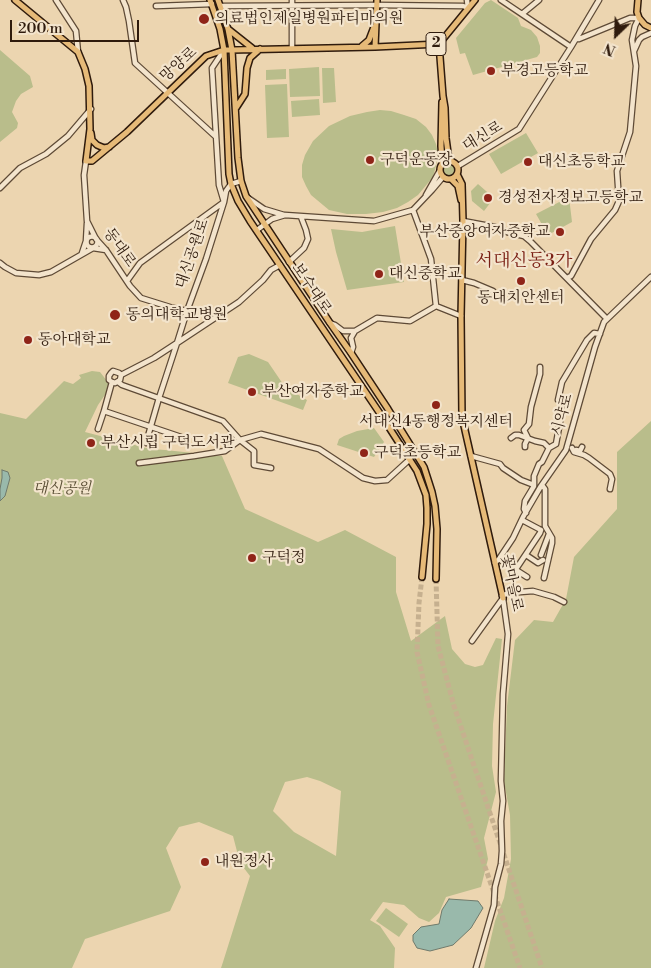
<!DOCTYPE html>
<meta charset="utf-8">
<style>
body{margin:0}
#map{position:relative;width:651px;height:968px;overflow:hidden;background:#ecd5b0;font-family:"Libre Bodoni",serif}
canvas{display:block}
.north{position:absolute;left:591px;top:10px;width:50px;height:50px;-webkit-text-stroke:4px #f3e4cc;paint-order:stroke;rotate:204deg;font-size:14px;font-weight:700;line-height:20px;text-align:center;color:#2f1b0d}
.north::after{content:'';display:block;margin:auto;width:18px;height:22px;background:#2f1b0d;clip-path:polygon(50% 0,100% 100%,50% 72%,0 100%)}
.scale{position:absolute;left:10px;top:20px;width:129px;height:22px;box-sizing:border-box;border:2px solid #2f1b0d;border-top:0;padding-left:6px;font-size:15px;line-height:18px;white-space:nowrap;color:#2f1b0d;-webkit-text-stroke:4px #f3e4cc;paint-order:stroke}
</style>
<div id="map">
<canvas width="651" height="968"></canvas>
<div class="north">N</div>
<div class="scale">200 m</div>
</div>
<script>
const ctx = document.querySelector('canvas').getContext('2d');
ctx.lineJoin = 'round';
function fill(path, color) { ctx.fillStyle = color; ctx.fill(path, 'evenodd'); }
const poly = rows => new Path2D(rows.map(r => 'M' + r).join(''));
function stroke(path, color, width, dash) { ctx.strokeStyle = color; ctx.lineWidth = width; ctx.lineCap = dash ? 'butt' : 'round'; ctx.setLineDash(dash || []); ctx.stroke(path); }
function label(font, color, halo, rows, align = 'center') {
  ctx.font = font + ' "Libre Bodoni","Noto Serif KR",serif'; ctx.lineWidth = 4.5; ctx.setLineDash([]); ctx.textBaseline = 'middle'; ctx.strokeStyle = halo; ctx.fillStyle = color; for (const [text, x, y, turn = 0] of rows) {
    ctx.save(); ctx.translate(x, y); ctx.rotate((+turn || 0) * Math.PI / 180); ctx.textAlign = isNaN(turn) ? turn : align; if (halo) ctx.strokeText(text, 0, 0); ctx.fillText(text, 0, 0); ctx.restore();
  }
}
fill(poly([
 [491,0,518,18,521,26,531,30,537,37,540,46,540,53,537,57,473,75,465,53,460,54,456,38,485,3],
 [0,50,30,76,33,87,21,94,16,101,12,112,18,123,17,128,0,142],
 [319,67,320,96,290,97,289,69],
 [322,68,334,68,336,102,323,103],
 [286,69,286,79,266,80,266,70],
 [287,84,289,137,267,138,265,85],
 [319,99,320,115,292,117,291,101],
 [380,110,391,111,404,115,416,119,426,127,432,135,436,144,438,153,436,166,433,177,418,195,408,202,397,208,383,212,366,214,347,214,329,210,311,195,306,186,302,177,302,165,305,155,313,141,329,126,350,116,367,112],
 [526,133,538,153,501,174,489,154],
 '443 170a6 6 0 1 1 12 0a6 6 0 1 1-12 0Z',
 [478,184,494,198,484,211,472,201,471,191],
 [569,197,572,222,548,235,536,214],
 [395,226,404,282,347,290,336,252,331,229,362,232],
 [249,354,268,362,285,387,307,400,303,410,228,383,238,357],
 [92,371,100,372,111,386,98,405,85,432,150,449,165,450,222,456,245,509,318,542,345,530,396,557,396,592,411,641,445,616,452,649,465,664,475,667,483,665,496,638,502,639,493,724,492,766,496,792,484,838,488,859,481,887,446,897,439,913,429,922,419,918,404,905,383,902,370,920,380,926,395,948,394,968,221,968,223,962,250,876,240,863,233,836,199,822,179,827,166,848,181,887,170,911,85,939,72,968,0,968,0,413,26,419,64,381,73,384,81,378,79,375],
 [307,777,320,781,341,791,336,856,294,832,273,811,285,782],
 [651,421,651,968,484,968,495,921,504,898,511,859,510,815,504,781,507,706,515,640,534,620,553,622,566,599,574,557,617,509,617,452],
 [374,428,384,442,374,457,337,445,339,439,344,436,357,431],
 [386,908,408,924,399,937,376,921]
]), '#b9bd8b');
const water = poly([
 [2,470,8,472,10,478,5,496,0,501,0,489,2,478,2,470],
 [449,899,478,901,483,908,471,928,453,945,430,951,417,948,413,941,413,935,421,927,439,924,442,910,449,899]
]);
fill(water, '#99b9ab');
stroke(water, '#6f7a6c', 1);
stroke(poly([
 [422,577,419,603,417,652,429,705,520,968],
 [436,579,438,646,454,706,542,968]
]), '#c6b08f', 5, [5, 2.5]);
const minor = poly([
 [56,0,76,31,78,52],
 [123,0,126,7,129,21,135,63,215,136],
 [292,0,292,48],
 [501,0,571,47],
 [156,6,212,4],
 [220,6,377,5,463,6,468,8,467,0],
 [522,14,539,0],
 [634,51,639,40,642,37,651,33],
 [86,161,84,175,87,221,96,239,106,250,130,286,141,298,173,308,187,311],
 [458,166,519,129,571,47,599,0],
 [0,188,20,168,46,154,68,136,91,109],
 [426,195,439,172],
 [248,198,264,209,284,215],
 [413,210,431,259,436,306],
 [463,221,495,227,507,232,524,236,530,241,607,319],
 [257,230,272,219,285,215,374,221,413,210,432,190,443,177],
 '86.5 242a5.5 5.5 0 1 1 11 0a5.5 5.5 0 1 1-11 0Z',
 [82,253,86,241,87,223],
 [289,262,304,248,308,239,306,230,301,217],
 [0,263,5,267,16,273,39,275,51,272,93,248,106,250],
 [567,278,571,276,591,239,615,210,619,201,617,171,630,132,636,66,632,40,635,26,639,18,630,18,579,39,576,39],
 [462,280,474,283,493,291],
 [127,281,140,263,224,202,219,185,212,68,224,50],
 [436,306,461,316],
 [330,323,335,325,343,331,355,331,377,318,410,321,436,306],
 [351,353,353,347,351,338,355,331],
 [121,375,154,358,177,343,187,311,206,259,224,202,226,191,231,184,241,181],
 [118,382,122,385,223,421,240,440,261,434,319,449,363,478,375,481,387,480,410,459],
 [104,411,112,382,109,380,109,376,111,373,113,371,119,373,121,375,120,380,115,383,112,382],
 [98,429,104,411,184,438],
 [511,438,515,435,519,435,535,441,544,443,549,448,542,462,539,464,534,476,534,486,525,501,524,509,526,513],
 [146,443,159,398,177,343,239,302,263,280,271,270,280,265],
 [525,447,525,444,528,438,524,430,529,424,531,407,540,374,540,367],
 [549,448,556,444,562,411,561,408,562,403,558,400,562,382,587,340,594,333,600,334],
 [572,448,574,452,584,455,589,458,610,474,612,479,610,489],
 [576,450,580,451,582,447],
 [471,456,500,464,503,468,521,480,534,485],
 [139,463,194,456,225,451,240,440,254,451,254,465,271,468],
 [542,485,545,489,545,526,552,538,552,543,544,578],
 [526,555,538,563,543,560],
 [541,555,549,534],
 [499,559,514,569,516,569,540,533,541,530,539,529,522,520],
 [495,563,499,559,513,538,523,517,541,486,566,450,595,347,604,322,651,277],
 [511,577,516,570,527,577],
 [502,596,508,593,533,591,554,597,564,602],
 [472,641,503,598],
 [476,968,494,905,495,887,501,864,502,851,501,821,503,801,501,781,503,694,508,634,503,598]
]);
const major = poly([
 [15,0,78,52,85,69,89,86,90,129,86,161,92,161,127,132,206,56,224,50,232,50,375,47,439,44,475,0],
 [210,0,220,29,224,50,229,174,231,184,238,201,250,221,381,415,417,471,426,495,427,508,427,524,422,577],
 [218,0,228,29,232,50,238,158,241,181,246,196,330,323,351,353,388,409,424,467,432,492,435,506,437,529,436,579],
 [638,0,637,12,639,18,645,25,651,28],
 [228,29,252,48],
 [439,44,443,96,445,108,446,138,449,160],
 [362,46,369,40,374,27],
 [375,47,377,0],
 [442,102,441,146,442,162],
 [236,108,245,94,247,68,250,58,260,49],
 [91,133,92,140,97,145,104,148,109,147],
 '440 170a9 9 0 1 1 18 0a9 9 0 1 1-18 0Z',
 [457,174,462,184,463,221,461,316,462,417,503,598],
 [451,179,458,186,461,200]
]);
stroke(minor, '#5e4a36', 7);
stroke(major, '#2f1b0d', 8);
stroke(minor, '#f3e4cc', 4.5);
stroke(major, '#e6ba78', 5);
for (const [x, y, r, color] of [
 [204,19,6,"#8f2418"],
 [491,71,5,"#8f2418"],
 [370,160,5,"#8f2418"],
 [528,162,5,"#8f2418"],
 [488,198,5,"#8f2418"],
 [560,232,5,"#8f2418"],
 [379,274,5,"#8f2418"],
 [521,281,5,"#8f2418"],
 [115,315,6,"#8f2418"],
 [28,340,5,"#8f2418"],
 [252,392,5,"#8f2418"],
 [436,405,5,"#8f2418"],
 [91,443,5,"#8f2418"],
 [364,453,5,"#8f2418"],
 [252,558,5,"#8f2418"],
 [205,862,5,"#8f2418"]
]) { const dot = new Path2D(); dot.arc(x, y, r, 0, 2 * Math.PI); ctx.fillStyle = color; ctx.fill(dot); stroke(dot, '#f3e4cc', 2); }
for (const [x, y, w] of [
 [436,44,20]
]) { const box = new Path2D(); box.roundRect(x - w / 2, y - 11.5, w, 23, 4); ctx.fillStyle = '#f3e4cc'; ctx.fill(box); stroke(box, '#2f1b0d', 1); }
label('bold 14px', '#2f1b0d', null, [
 ["2",436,44]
]);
label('15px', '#2f1b0d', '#f3e4cc', [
 ["의료법인제일병원파티마의원",215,19],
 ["부경고등학교",501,71],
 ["구덕운동장",380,160],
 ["대신초등학교",538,162],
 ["경성전자정보고등학교",498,198],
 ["부산중앙여자중학교",550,232,"right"],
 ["대신중학교",389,274],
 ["동대치안센터",521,298,"center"],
 ["동의대학교병원",126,315],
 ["동아대학교",38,340],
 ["부산여자중학교",262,392],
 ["서대신4동행정복지센터",436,422,"center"],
 ["부산시립 구덕도서관",101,443],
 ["구덕초등학교",374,453],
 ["구덕정",262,558],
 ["내원정사",215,862]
], 'left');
label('15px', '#2f1b0d', '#f3e4cc', [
 ["망양로",179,65,-42],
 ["대신로",483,137,-31],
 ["동대로",119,248,55],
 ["대신공원로",193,254,-71],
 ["보수대로",311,289,56],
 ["시약로",563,415,-75],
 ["꽃마을로",511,583,78]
]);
label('italic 15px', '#584c33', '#f3e4cc', [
 ["대신공원",62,489]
]);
label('18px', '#7a1f14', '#f3e4cc', [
 ["서대신동3가",524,262]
]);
</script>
